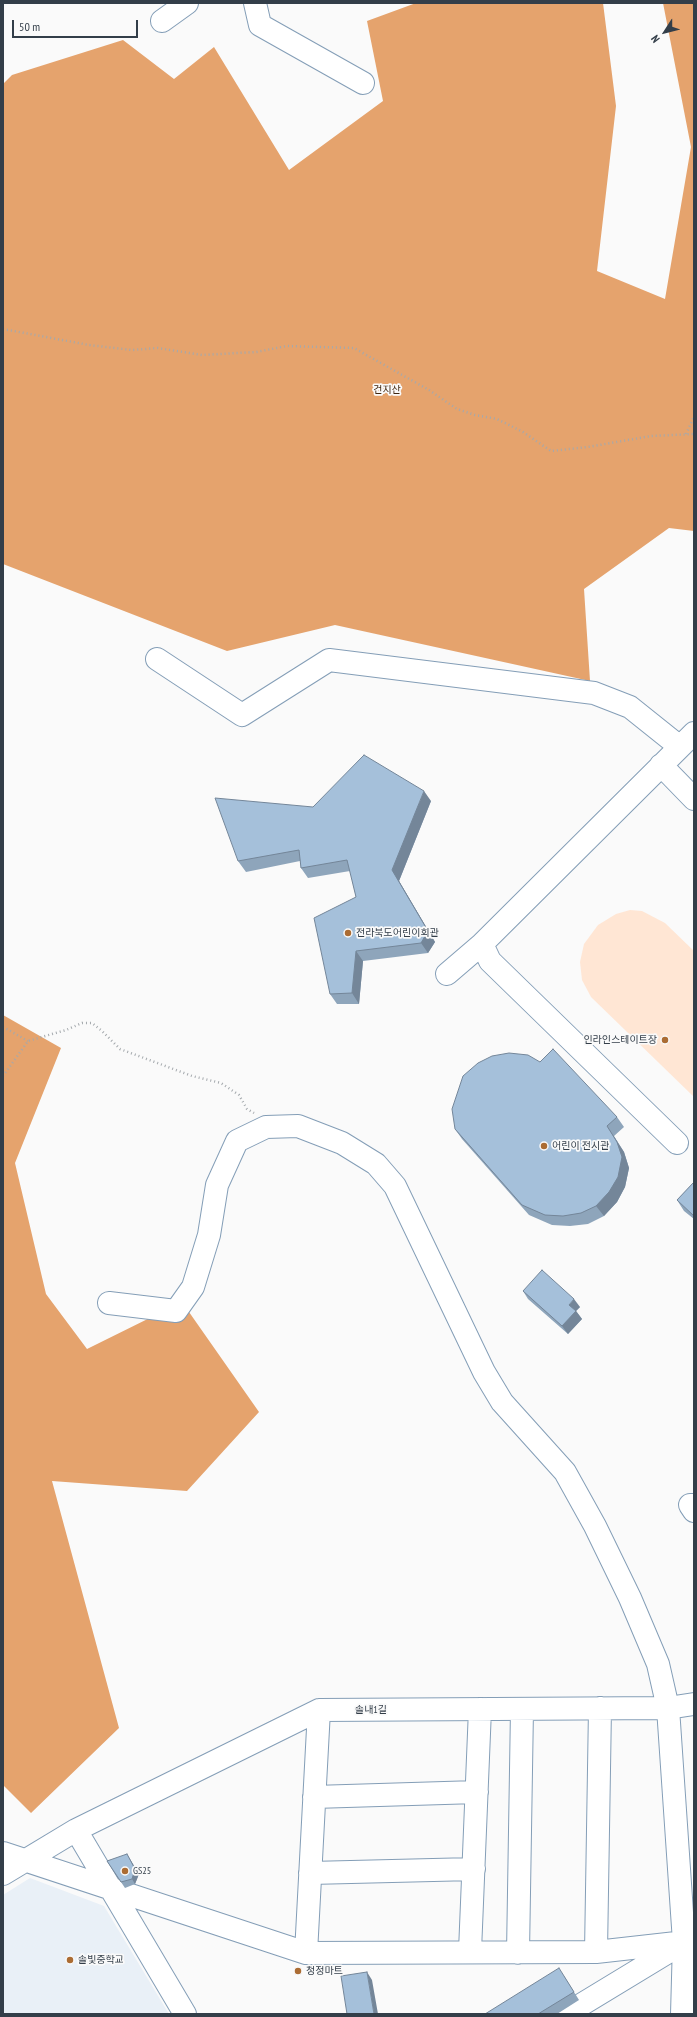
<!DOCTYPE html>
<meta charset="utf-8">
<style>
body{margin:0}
#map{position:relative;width:697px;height:2017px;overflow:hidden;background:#fafafa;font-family:"PT Sans Narrow",sans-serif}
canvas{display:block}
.frame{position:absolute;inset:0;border:4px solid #333e49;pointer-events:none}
.north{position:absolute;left:645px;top:12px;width:40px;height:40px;-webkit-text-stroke:3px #fafafa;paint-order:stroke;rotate:234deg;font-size:11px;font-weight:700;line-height:16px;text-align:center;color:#333e49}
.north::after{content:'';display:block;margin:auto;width:14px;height:18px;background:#333e49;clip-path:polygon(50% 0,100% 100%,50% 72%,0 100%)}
.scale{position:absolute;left:12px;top:20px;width:126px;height:18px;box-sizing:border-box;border:2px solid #333e49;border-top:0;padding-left:5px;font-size:12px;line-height:14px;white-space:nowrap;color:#333e49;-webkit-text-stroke:3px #fafafa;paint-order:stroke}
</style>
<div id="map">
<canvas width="697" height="2017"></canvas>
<div class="frame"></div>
<div class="north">N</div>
<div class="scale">50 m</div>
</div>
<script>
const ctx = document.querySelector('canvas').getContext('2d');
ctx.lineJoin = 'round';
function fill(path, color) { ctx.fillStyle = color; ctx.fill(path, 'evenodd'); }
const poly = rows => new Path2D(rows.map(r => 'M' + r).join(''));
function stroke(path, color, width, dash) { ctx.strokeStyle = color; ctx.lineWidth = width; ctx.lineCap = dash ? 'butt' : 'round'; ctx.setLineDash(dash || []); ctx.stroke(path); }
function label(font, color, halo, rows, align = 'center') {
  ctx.font = font + ' "PT Sans Narrow","Noto Sans KR",sans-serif'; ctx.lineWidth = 3.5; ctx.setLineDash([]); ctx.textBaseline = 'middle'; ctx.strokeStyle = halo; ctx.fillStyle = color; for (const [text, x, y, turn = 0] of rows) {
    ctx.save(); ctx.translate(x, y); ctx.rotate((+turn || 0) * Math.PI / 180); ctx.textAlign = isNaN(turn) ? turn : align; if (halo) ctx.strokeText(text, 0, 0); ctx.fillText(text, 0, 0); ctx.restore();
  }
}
fill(poly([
 [30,1878,104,1906,169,2014,3,2014,3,1895]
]), '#e9f0f7');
fill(poly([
 [630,910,642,911,665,923,694,951,694,1097,591,997,582,980,580,962,584,944,598,925,616,914]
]), '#ffe6d4');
fill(poly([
 [416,3,603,3,616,106,597,271,665,299,691,147,663,3,694,3,694,531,669,528,584,589,590,681,335,625,227,651,3,564,3,84,12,75,123,40,174,79,214,47,289,170,383,101,367,21],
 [3,1015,61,1048,15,1163,46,1294,87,1349,182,1302,259,1412,187,1491,52,1481,119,1728,31,1813,3,1785]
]), '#e5a36d');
const minor = poly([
 [255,3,260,25,363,83],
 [162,21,187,3],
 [157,659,242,715,329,660,594,693,630,707,680,747],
 [661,765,694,799],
 [482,944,694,733],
 [447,974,482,944,490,961,677,1143],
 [109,1303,176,1311,193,1287,209,1235,217,1185,237,1141,266,1127,298,1126,342,1143,376,1164,395,1186,484,1372,502,1402,565,1472,595,1526,630,1598,658,1664,668,1708,684,1942,682,2014],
 [694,1505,690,1505,694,1511],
 [314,1797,477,1792],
 [76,1830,185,2014],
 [3,1853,306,1953,596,1952,694,1941],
 [310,1873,474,1869],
 [3,1874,76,1830,319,1710,668,1708,694,1704],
 [470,1951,480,1709],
 [596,1952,600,1708],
 [306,1953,319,1710],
 [518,1953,522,1709],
 [566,2014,678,1946]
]);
stroke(minor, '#849eb7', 24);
stroke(poly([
 [3,329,89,345,132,350,158,348,202,355,256,352,287,346,354,348,429,390,457,409,475,415,497,419,523,432,551,451,588,447,651,436,694,434],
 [686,434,694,417],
 [3,1027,28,1041],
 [3,1076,28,1041,66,1030,82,1023,92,1023,102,1031,120,1049,192,1076,221,1083,239,1095,247,1109,254,1113]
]), '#a4a9ad', 2.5, [1, 3]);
stroke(minor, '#fff', 22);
fill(poly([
 [431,801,399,881,435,942,428,953,363,961,359,1004,337,1004,330,994,356,897,350,871,308,878,301,868,300,861,246,872,238,861],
 [617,1117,624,1127,614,1136,624,1152,629,1168,625,1187,617,1202,604,1216,588,1224,570,1226,552,1225,529,1215,462,1139,455,1129],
 [694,1182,694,1219,684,1211,677,1200],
 [523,1291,580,1307,576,1311,582,1319,568,1334,528,1299],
 [130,1860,139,1874,135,1884,125,1888,107,1861],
 [564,1976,579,2000,557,2014,485,2014]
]), '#8ea5bb');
fill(poly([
 [424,791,431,801,399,881,435,942,428,953,421,943,392,870],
 [356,951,363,961,359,1004,352,993],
 [607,1126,624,1152,629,1168,625,1187,617,1202,604,1216,596,1206],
 [574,1299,580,1307,576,1311,582,1319,568,1334,562,1326,569,1305],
 [127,1854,139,1874,135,1884,132,1879],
 [367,1972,372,1980,378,2014,374,2014]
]), '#748699');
const building = poly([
 [364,755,424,791,392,870,428,931,421,943,356,951,352,993,330,994,314,918,356,897,347,860,301,868,299,850,238,861,215,798,313,807,364,755],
 [553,1049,617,1117,607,1126,617,1142,622,1157,618,1177,609,1192,596,1206,581,1213,563,1216,545,1215,522,1205,455,1129,452,1109,463,1076,478,1063,492,1056,509,1053,528,1055,540,1062,553,1049],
 [694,1182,694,1216,677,1200,694,1182],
 [542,1270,574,1299,569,1305,576,1311,562,1326,523,1291,542,1270],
 [127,1854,135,1869,132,1879,121,1882,107,1861,127,1854],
 [559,1968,574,1992,538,2014,485,2014,559,1968],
 [367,1972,374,2014,347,2014,341,1976,367,1972]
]);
fill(building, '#a5c0da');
stroke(building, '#748699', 1);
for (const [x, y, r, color] of [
 [348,933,4,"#ab6c33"],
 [665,1040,4,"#ab6c33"],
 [544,1146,4,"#ab6c33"],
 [125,1871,4,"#ab6c33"],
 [70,1960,4,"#ab6c33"],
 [298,1971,4,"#ab6c33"]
]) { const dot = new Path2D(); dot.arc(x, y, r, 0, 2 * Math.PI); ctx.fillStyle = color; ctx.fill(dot); stroke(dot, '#fafafa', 1.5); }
label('10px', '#41260f', '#fafafa', [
 ["건지산",387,390]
]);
label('10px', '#333e49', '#fafafa', [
 ["전라북도어린이회관",356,933],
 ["인라인스테이트장",657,1040,"right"],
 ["어린이 전시관",552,1146],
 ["GS25",133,1871],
 ["솔빛중학교",78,1960],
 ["청정마트",306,1971]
], 'left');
label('10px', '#333e49', '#fafafa', [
 ["솔내1길",371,1710]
]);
</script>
